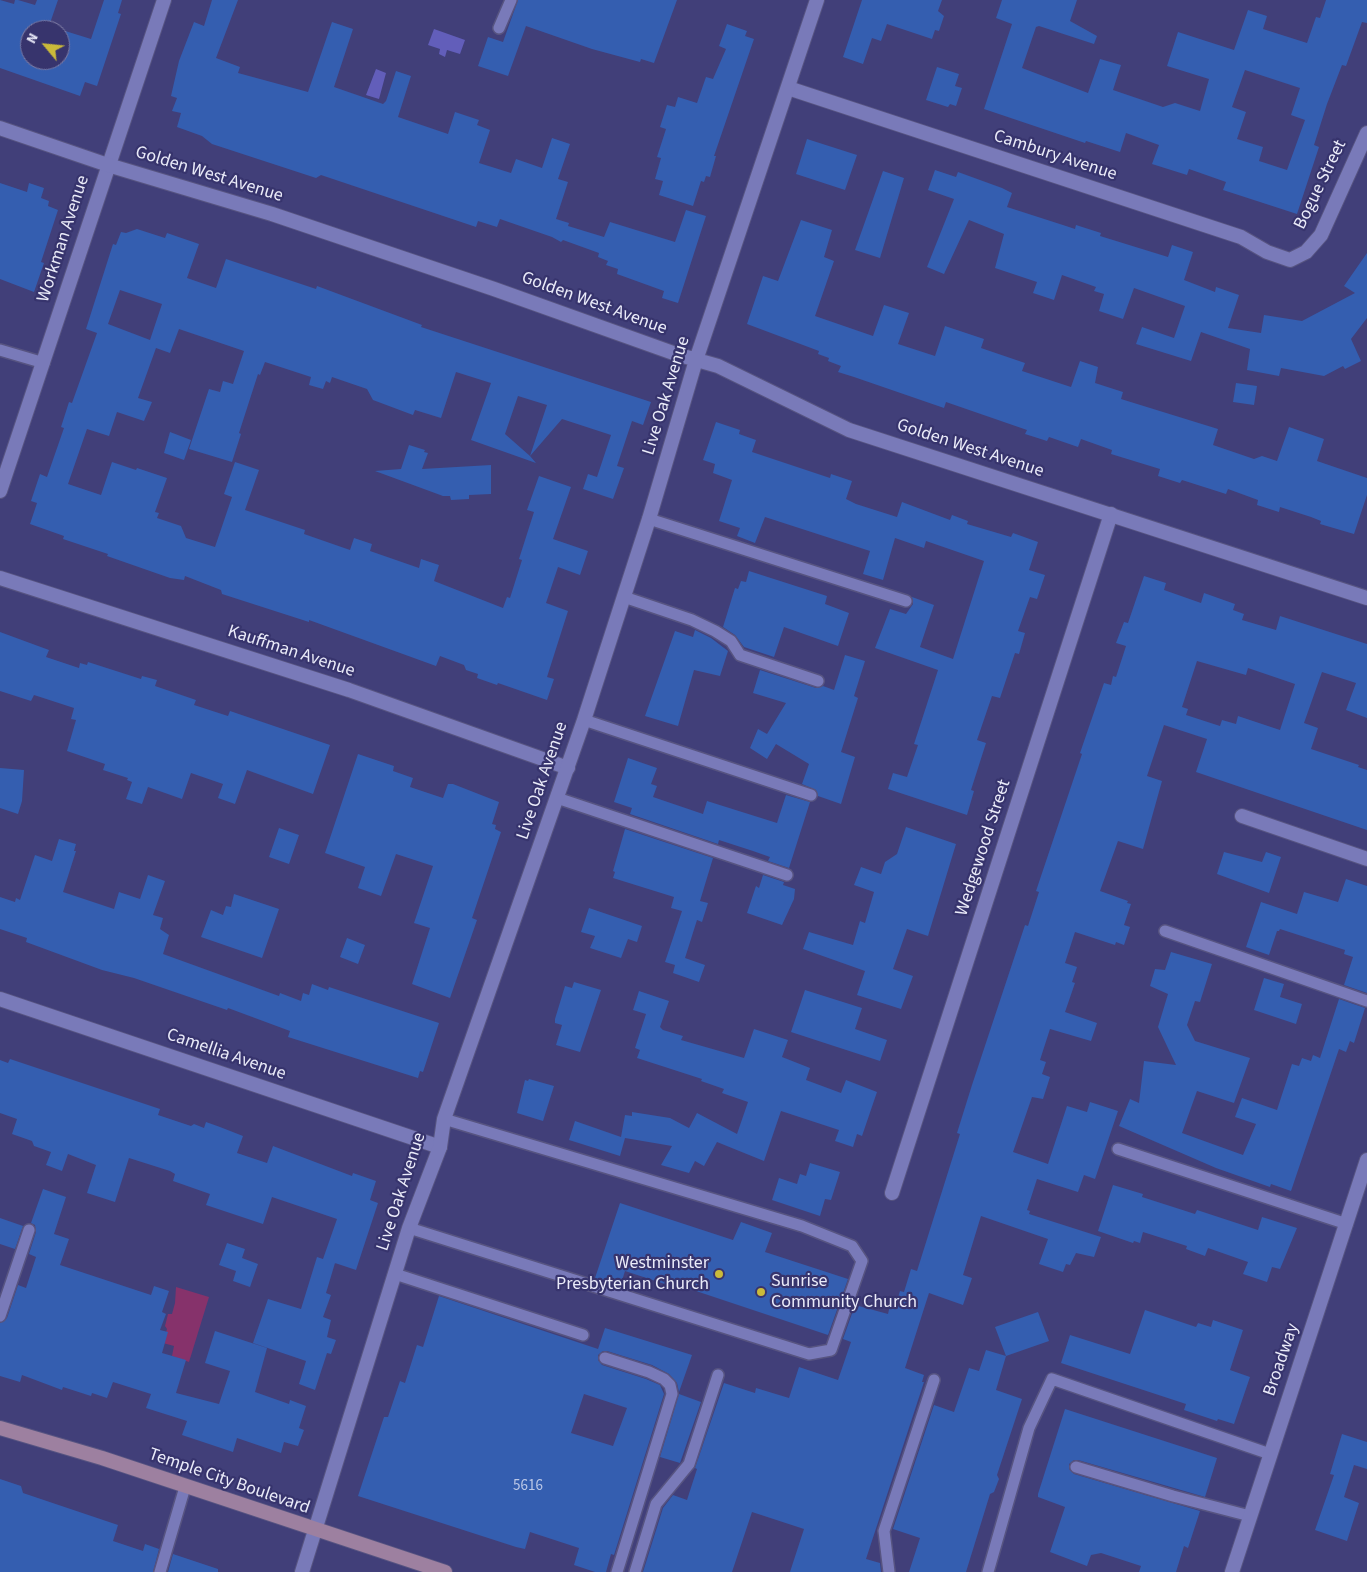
<!DOCTYPE html>
<style>
body{margin:0}
#map{position:relative;width:1367px;height:1572px;overflow:hidden;background:#413f79;font-family:"Source Sans 3",sans-serif}
canvas{display:block}
.north{position:absolute;left:20px;top:20px;width:50px;height:50px;box-sizing:border-box;background:#37346d;border:1px solid #7f7da5;border-radius:50%;rotate:298deg;font-size:14px;font-weight:700;line-height:20px;text-align:center;color:#eaebf9}
.north::after{content:'';display:block;margin:auto;width:18px;height:22px;background:#caba3a;clip-path:polygon(50% 0,100% 100%,50% 72%,0 100%)}
</style>
<div id="map">
<canvas width="1367" height="1572"></canvas>
<div class="north">N</div>
</div>
<script>
const ctx = document.querySelector('canvas').getContext('2d');
ctx.lineJoin = 'round';
function fill(path, color) { ctx.fillStyle = color; ctx.fill(path, 'evenodd'); }
const poly = rows => new Path2D(rows.map(r => 'M' + r).join(''));
function stroke(path, color, width, dash) { ctx.strokeStyle = color; ctx.lineWidth = width; ctx.lineCap = dash ? 'butt' : 'round'; ctx.setLineDash(dash || []); ctx.stroke(path); }
function label(font, color, halo, rows, align = 'center') {
  ctx.font = font + ' "Source Sans 3",sans-serif'; ctx.lineWidth = 4.5; ctx.setLineDash([]); ctx.textBaseline = 'middle'; ctx.strokeStyle = halo; ctx.fillStyle = color; for (const [text, x, y, turn = 0] of rows) {
    ctx.save(); ctx.translate(x, y); ctx.rotate((+turn || 0) * Math.PI / 180); ctx.textAlign = isNaN(turn) ? turn : align; if (halo) ctx.strokeText(text, 0, 0); ctx.fillText(text, 0, 0); ctx.restore();
  }
}
fill(poly([
 [176,1287,209,1297,189,1362,172,1356,174,1346,163,1343,167,1329,165,1326,168,1314,172,1314,175,1303]
]), '#86326b');
fill(poly([
 [434,29,465,40,460,54,447,50,445,57,439,54,440,49,428,45],
 [376,69,386,73,379,99,366,95]
]), '#625eba');
fill(poly([
 [0,0,14,4,15,0,18,0,35,5,37,0,58,0,49,26,91,39,104,0,122,0,118,13,121,14,97,86,85,82,80,96,0,68],
 [30,30,60,30,60,60,30,60],
 [212,0,238,0,216,58,240,67,238,73,308,92,332,22,353,29,334,87,383,104,386,101,396,71,411,76,398,117,448,134,455,112,479,120,477,125,490,130,479,163,511,173,516,159,542,168,552,138,570,144,558,179,568,182,556,219,569,223,568,226,604,237,610,222,675,242,686,210,706,216,678,303,662,298,664,291,617,274,618,269,606,265,608,261,598,257,599,253,563,240,561,242,552,237,500,219,497,227,478,221,476,227,321,175,316,178,212,144,202,136,177,127,181,113,172,111,177,98,171,96,179,61,194,22,204,26],
 [518,0,677,0,654,63,641,59,640,62,592,49,526,26,508,76,478,66,488,37,503,42],
 [862,0,942,0,938,11,944,16,939,31,935,30,932,39,887,24,881,41,872,38,863,64,843,57],
 [1002,0,1077,0,1070,21,1097,36,1094,44,1039,26,1036,27,1022,68,1088,93,1100,59,1121,65,1113,90,1163,107,1175,103,1200,111,1209,79,1167,66,1178,32,1234,50,1248,10,1267,16,1263,29,1307,43,1316,17,1320,18,1326,0,1367,0,1367,23,1362,22,1346,66,1342,65,1327,104,1314,145,1319,147,1297,214,1223,190,1226,182,1189,169,1187,175,1152,164,1159,145,1126,133,1120,152,1086,141,1085,143,984,109,1012,24,996,18],
 [1245,70,1300,88,1291,115,1305,120,1287,170,1259,161,1263,147,1237,139,1246,112,1232,107],
 [727,24,747,31,745,36,754,39,714,156,716,156,710,177,706,176,704,182,701,181,693,206,659,195,663,181,655,179,661,158,657,157,666,129,660,127,667,105,675,107,678,97,697,103,706,77,713,79,726,49,719,46],
 [937,67,959,74,955,86,962,88,956,106,950,104,948,107,926,100],
 [807,139,857,155,845,190,796,174],
 [935,170,956,177,958,172,1002,188,1012,193,1007,207,1066,226,1075,229,1076,225,1101,233,1100,236,1168,257,1172,245,1193,252,1184,280,1215,292,1216,287,1239,295,1228,328,1261,333,1264,315,1302,321,1355,293,1344,286,1367,253,1367,318,1351,339,1361,361,1345,369,1343,366,1324,376,1281,368,1279,376,1247,370,1250,349,1201,332,1191,361,1136,344,1142,327,1174,338,1185,306,1134,288,1123,319,1099,311,1104,294,1094,291,1096,287,1062,275,1054,300,1033,293,1037,282,995,268,1004,234,969,220,944,274,927,267,954,199,928,190],
 [883,171,904,178,880,258,855,250],
 [0,183,27,192,29,183,44,188,41,198,49,201,48,206,58,210,41,262,44,263,34,292,0,279],
 [801,220,832,230,824,257,834,261,815,316,873,336,884,305,909,313,898,344,935,356,945,326,984,339,981,348,1025,363,1022,371,1071,387,1080,361,1098,367,1095,383,1123,392,1121,399,1218,429,1213,445,1254,459,1262,456,1277,461,1289,427,1324,439,1317,461,1367,478,1367,495,1354,534,1320,524,1321,521,1311,517,1280,507,1279,512,1257,505,1258,500,1228,489,1226,494,1182,480,1180,483,1158,476,1160,469,1111,454,1112,450,1081,439,1078,447,1049,437,1047,441,1025,434,1027,430,946,402,944,408,854,377,838,372,841,366,828,361,829,358,818,354,819,351,747,324,763,276,778,281],
 [137,229,165,238,167,233,199,244,187,278,216,288,226,259,316,289,317,286,422,325,421,327,651,402,643,425,632,421,617,466,624,468,613,499,583,489,588,474,597,477,611,435,562,419,530,456,536,463,471,440,491,383,456,372,441,418,415,410,413,415,373,400,367,389,332,377,330,383,326,381,323,389,309,385,311,377,265,362,260,375,258,374,239,433,241,434,232,462,189,449,209,389,220,392,223,381,233,384,244,351,179,329,170,353,156,348,138,398,152,402,144,421,117,412,109,436,87,429,68,484,101,495,112,462,136,470,137,468,167,478,155,512,159,513,157,518,181,526,186,538,215,547,232,497,224,494,235,462,259,470,245,510,305,530,304,534,350,550,354,538,372,544,370,551,419,568,421,559,439,565,434,581,503,608,507,597,510,598,522,560,519,559,534,512,527,510,539,476,571,487,553,539,588,551,580,575,558,567,546,603,568,611,547,677,554,679,547,700,498,683,497,685,477,678,478,674,466,670,464,665,440,656,436,666,309,620,309,622,222,594,221,590,185,576,184,580,170,578,107,556,108,554,63,539,64,536,30,524,37,503,31,501,40,474,47,477,64,428,61,427,69,402,72,403,97,333,86,329,113,244,116,245,121,232,126,233],
 [120,290,162,304,150,340,108,324],
 [518,396,547,405,530,456,505,434],
 [1236,383,1257,386,1254,405,1233,402],
 [716,422,740,430,739,434,756,440,752,452,830,478,831,474,852,481,846,499,856,504,897,517,902,502,950,520,952,515,968,521,967,524,1011,537,1013,533,1038,542,1029,570,1045,575,1037,599,1030,597,1018,631,1025,633,1019,654,1015,653,1000,698,992,696,977,740,986,743,971,790,974,791,967,815,888,789,893,773,907,777,918,745,914,744,938,670,875,648,890,609,906,614,913,604,912,597,934,605,920,647,953,659,984,561,926,541,924,548,895,538,883,580,863,574,870,551,765,517,755,543,737,536,740,528,719,521,732,480,713,473,715,464,703,460],
 [170,432,191,440,184,460,164,453],
 [409,445,425,450,424,452,428,453,422,469,491,465,491,494,469,495,469,499,451,500,450,496,443,496,375,471,401,469],
 [749,571,827,596,825,604,849,613,838,646,784,627,774,657,744,647,735,635,723,627,735,588,738,589,741,581,746,582],
 [1144,576,1166,583,1164,590,1201,603,1204,593,1235,604,1233,610,1244,614,1242,620,1276,630,1280,616,1367,644,1367,718,1346,710,1356,683,1322,672,1304,723,1318,728,1311,749,1359,765,1358,767,1367,770,1367,830,1196,772,1207,739,1164,725,1147,776,1162,781,1143,849,1118,841,1100,891,1128,901,1127,903,1131,904,1124,925,1130,927,1124,945,1116,942,1115,945,1075,932,1065,963,1077,967,1072,982,1075,983,1065,1012,1097,1023,1091,1041,1050,1029,1040,1060,1046,1062,1042,1074,1050,1077,1043,1099,1032,1097,1013,1152,1048,1164,1067,1106,1087,1112,1090,1102,1118,1111,1095,1179,1084,1175,1078,1192,1037,1179,1027,1210,1030,1211,1029,1214,1101,1237,1094,1257,1076,1253,1070,1265,1066,1264,1063,1272,1039,1264,1048,1239,981,1216,963,1275,972,1278,963,1305,929,1293,905,1368,924,1375,922,1382,924,1382,866,1559,880,1563,881,1572,790,1572,804,1529,752,1512,732,1572,643,1572,663,1508,673,1495,687,1500,697,1469,695,1468,724,1383,755,1393,756,1388,789,1398,799,1367,838,1380,851,1342,843,1339,855,1305,888,1314,890,1305,895,1307,900,1291,904,1292,911,1269,917,1271,960,1134,957,1133,972,1085,1025,925,1028,926,1039,892,1036,891,1082,754,1080,753,1104,683,1111,685,1113,676,1116,677,1126,646,1116,643,1124,622,1128,623],
 [1197,661,1246,675,1248,668,1295,684,1280,730,1238,716,1236,724,1222,720,1220,726,1186,715,1188,709,1182,707],
 [695,630,711,638,728,651,720,676,694,670,678,726,645,716,675,631,693,637],
 [0,632,49,650,46,657,79,668,80,663,87,665,88,662,141,679,142,676,157,680,155,686,196,700,194,705,228,716,230,711,330,745,313,794,247,770,235,804,218,798,223,784,191,773,182,799,148,787,142,804,126,799,132,782,127,780,128,778,103,770,105,764,67,751,76,720,71,719,74,708,34,695,31,701,0,691],
 [845,655,865,661,854,696,858,698,841,752,855,757,841,804,818,796,816,790,802,784,809,764,776,744,767,759,750,748,758,729,767,734,786,703,753,693,760,670,816,688,823,686,834,690],
 [358,754,394,766,393,771,413,778,410,787,443,798,448,784,453,784,499,802,492,824,496,825,495,829,501,832,472,918,477,920,450,998,412,984,430,928,414,923,433,866,396,854,381,896,358,888,365,867,325,853],
 [628,758,657,768,651,784,657,786,653,797,703,814,707,801,777,823,786,795,810,802,789,868,768,861,770,857,753,851,719,840,718,844,630,814,632,808,614,802],
 [0,768,24,770,22,801,18,814,0,808],
 [906,827,956,844,928,936,907,929,893,969,913,976,901,1009,857,995,865,971,803,949,809,932,853,945,860,921,865,923,874,892,854,885,861,867,881,874,885,862,897,854],
 [279,828,299,835,289,864,269,857],
 [625,829,713,858,700,901,708,903,702,922,697,920,685,958,705,965,699,982,673,973,675,965,665,962,682,911,671,908,674,897,613,878,615,872,613,871],
 [59,839,76,844,74,851,76,851,63,892,114,909,119,892,140,899,148,875,165,881,153,915,163,918,160,929,169,935,163,954,279,996,280,993,301,1001,303,993,309,995,312,984,328,990,329,987,439,1023,423,1072,420,1071,418,1078,288,1037,290,1031,228,1008,227,1010,134,978,102,970,26,942,27,938,0,929,0,897,15,902,16,898,20,900,35,855,52,861],
 [1224,852,1262,862,1266,852,1281,857,1269,893,1217,874],
 [763,875,784,882,783,885,795,889,794,899,782,925,747,913,756,886,759,888],
 [1346,879,1367,886,1367,993,1344,985,1353,957,1344,954,1345,950,1280,929,1279,931,1277,931,1269,955,1246,947,1261,902,1297,914,1304,892,1338,902],
 [234,894,279,909,262,958,201,937,211,910,223,915,226,906,231,907],
 [589,908,642,926,637,942,628,939,621,958,590,948,595,936,581,932],
 [347,938,365,945,358,964,340,957],
 [1171,952,1212,964,1200,1002,1195,1001,1187,1025,1195,1041,1250,1058,1234,1103,1197,1091,1182,1133,1243,1155,1256,1124,1235,1117,1242,1098,1277,1110,1292,1064,1299,1066,1302,1058,1311,1061,1313,1055,1320,1058,1339,999,1365,1008,1354,1043,1350,1041,1346,1052,1339,1049,1291,1191,1271,1184,1270,1187,1216,1168,1119,1126,1130,1099,1139,1103,1144,1061,1176,1065,1158,1027,1168,994,1150,986,1155,969,1165,970],
 [1264,978,1284,984,1280,997,1302,1004,1296,1024,1254,1010],
 [574,982,601,990,580,1052,556,1045,562,1025,555,1023,555,1019,565,986,572,988],
 [805,990,862,1008,855,1029,887,1040,880,1061,791,1032],
 [639,991,669,1001,660,1027,663,1030,683,1036,681,1040,744,1058,754,1029,788,1040,782,1057,810,1068,806,1080,841,1093,846,1080,877,1092,862,1136,857,1134,853,1147,835,1141,839,1130,781,1111,764,1161,717,1142,704,1166,695,1161,689,1173,661,1165,672,1146,625,1138,620,1156,569,1140,575,1121,621,1137,625,1115,632,1116,632,1112,670,1118,689,1128,697,1113,737,1134,748,1102,722,1093,724,1089,701,1081,702,1079,637,1058,640,1050,635,1048,646,1014,633,1010],
 [10,1059,160,1109,158,1115,191,1126,194,1124,204,1128,206,1122,220,1127,243,1136,237,1153,267,1163,273,1146,352,1176,353,1173,376,1181,370,1200,378,1203,356,1270,323,1259,337,1219,272,1197,263,1224,206,1205,210,1194,173,1181,175,1174,170,1171,129,1158,115,1202,87,1193,96,1165,68,1154,62,1171,46,1165,51,1152,34,1146,32,1141,12,1134,17,1119,0,1113,0,1060,8,1063],
 [529,1079,554,1086,543,1121,517,1113,525,1080,528,1081],
 [810,1163,840,1172,831,1200,825,1199,820,1216,772,1200,779,1178,797,1184,800,1174,806,1176],
 [1113,1185,1143,1194,1142,1197,1195,1214,1197,1210,1258,1230,1262,1217,1297,1228,1280,1269,1272,1267,1267,1282,1243,1274,1248,1262,1208,1248,1205,1256,1186,1249,1187,1246,1143,1232,1140,1243,1134,1241,1133,1243,1098,1231],
 [43,1189,66,1197,54,1234,69,1239,60,1265,151,1295,154,1286,169,1291,162,1312,166,1314,160,1330,168,1332,162,1353,186,1360,176,1393,219,1404,230,1371,205,1363,215,1331,267,1348,255,1392,289,1404,290,1400,306,1406,299,1428,304,1430,298,1446,284,1442,281,1453,237,1438,233,1452,182,1435,187,1421,146,1408,151,1394,113,1382,107,1398,92,1393,91,1396,63,1387,62,1390,22,1375,20,1382,0,1376,0,1323,7,1318,18,1285,26,1288,36,1257,29,1254,36,1232,35,1225,31,1223],
 [620,1203,733,1240,741,1222,772,1233,765,1252,848,1279,828,1335,675,1284,674,1287,625,1271,620,1287,595,1278],
 [0,1218,23,1226,15,1249,0,1244],
 [227,1243,245,1249,242,1258,258,1264,250,1287,233,1281,236,1271,219,1265],
 [317,1257,335,1263,326,1293,331,1295,323,1317,331,1320,327,1337,336,1340,331,1354,327,1353,315,1390,299,1384,306,1361,253,1343,268,1299,301,1309],
 [439,1296,598,1349,605,1328,692,1355,679,1392,677,1383,669,1374,652,1365,607,1351,603,1351,598,1355,598,1360,602,1365,646,1379,660,1385,664,1394,614,1555,611,1554,606,1572,595,1572,574,1565,579,1548,530,1532,525,1549,516,1547,358,1496,384,1417,388,1417,400,1381,405,1383,417,1345,423,1347],
 [584,1394,627,1408,613,1446,571,1433],
 [1145,1310,1196,1327,1198,1323,1211,1327,1213,1320,1243,1330,1230,1370,1250,1377,1234,1424,1218,1419,1217,1421,1184,1410,1186,1404,1061,1363,1070,1335,1130,1354],
 [1038,1312,1049,1341,1006,1356,996,1390,1022,1399,997,1475,999,1479,994,1492,990,1494,966,1572,909,1572,920,1538,893,1529,934,1405,954,1412,969,1368,979,1371,986,1350,1006,1356,995,1327],
 [679,1394,701,1402,680,1463,660,1457],
 [1065,1409,1217,1458,1205,1497,1078,1460,1074,1460,1069,1464,1069,1469,1074,1474,1200,1511,1188,1548,1184,1546,1176,1572,1139,1572,1141,1566,1101,1553,1091,1555,1087,1566,1050,1552,1065,1507,1038,1497,1038,1494],
 [1342,1434,1367,1442,1367,1469,1354,1465,1344,1497,1359,1503,1347,1541,1315,1530,1334,1475,1330,1474],
 [0,1479,21,1486,23,1493,118,1525,113,1541,143,1551,145,1544,159,1549,153,1572,0,1572],
 [173,1554,218,1569,218,1572,168,1572]
]), '#345eb0');
const service = poly([
 [499,28,511,0],
 [0,350,44,363],
 [649,519,906,601],
 [624,597,692,620,715,631,731,641,740,655,818,681],
 [584,720,811,795],
 [557,798,787,875],
 [1165,931,1367,1001],
 [1118,1149,1347,1224],
 [409,1228,809,1354,831,1350,862,1261,852,1246,802,1226,444,1119],
 [395,1274,583,1335],
 [0,1316,29,1230],
 [605,1358,649,1372,664,1379,670,1385,672,1394,617,1572],
 [1076,1467,1173,1496,1250,1516],
 [160,1572,185,1487],
 [635,1572,656,1504,689,1464,718,1375],
 [889,1572,884,1531,934,1380],
 [988,1572,1029,1428,1052,1379,1270,1454]
]);
const minor = poly([
 [788,88,1241,237,1267,252,1290,260,1306,252,1321,235,1367,133],
 [0,491,164,0],
 [0,578,349,690,568,768],
 [1242,816,1367,859],
 [0,999,440,1147],
 [892,1193,1111,514]
]);
const tertiary = poly([
 [0,128,108,165,272,214,494,289,676,354,718,366,849,430,1367,598],
 [302,1572,409,1228,440,1147,444,1119,584,720,649,519,696,360,817,0],
 [1232,1572,1367,1160]
]);
const secondary = poly([
 [0,1428,102,1458,445,1572]
]);
stroke(service, '#575481', 14);
stroke(minor, '#575481', 16);
stroke(tertiary, '#575481', 16);
stroke(secondary, '#575481', 16);
stroke(service, '#797ab9', 11);
stroke(minor, '#797ab9', 14);
stroke(tertiary, '#797ab9', 14);
stroke(secondary, '#9d80a0', 14);
for (const [x, y, r, color] of [
 [719,1274,5,"#caba3a"],
 [761,1292,5,"#caba3a"]
]) { const dot = new Path2D(); dot.arc(x, y, r, 0, 2 * Math.PI); ctx.fillStyle = color; ctx.fill(dot); stroke(dot, '#37346d', 2); }
label('15px', '#bcc8e7', null, [
 ["5616",528,1487]
]);
label('18px', '#eaebf9', '#37346d', [
 ["Cambury Avenue",1055,156,18],
 ["Golden West Avenue",209,175,17],
 ["Bogue Street",1321,185,-64],
 ["Workman Avenue",64,239,-72],
 ["Golden West Avenue",594,304,20],
 ["Live Oak Avenue",667,396,-73],
 ["Golden West Avenue",970,449,18],
 ["Kauffman Avenue",291,652,18],
 ["Live Oak Avenue",543,781,-71],
 ["Wedgewood Street",984,848,-72],
 ["Camellia Avenue",226,1055,19],
 ["Live Oak Avenue",402,1192,-72],
 ["Broadway",1282,1360,-71],
 ["Temple City Boulevard",229,1482,19]
]);
label('18px', '#eaebf9', '#37346d', [
 ["Westminster",709,1264],
 ["Presbyterian Church",709,1285],
 ["Sunrise",771,1282,"left"],
 ["Community Church",771,1303,"left"]
], 'right');
</script>
